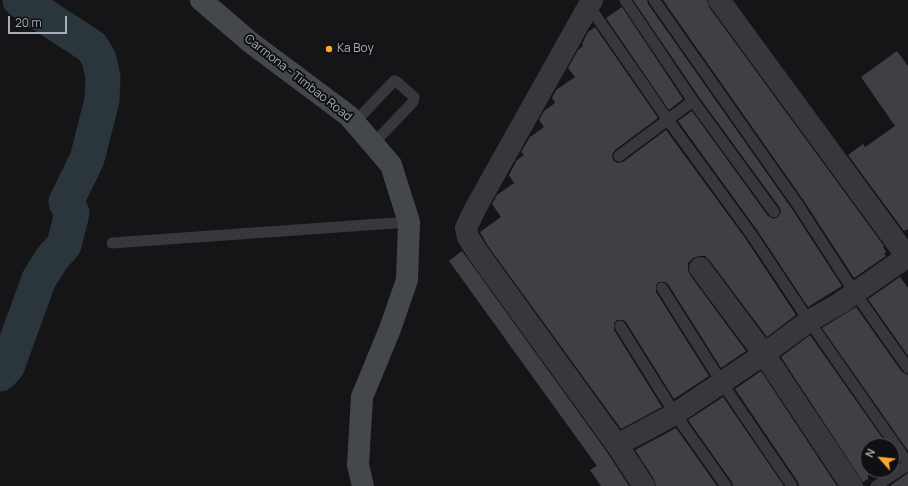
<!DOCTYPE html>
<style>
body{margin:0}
#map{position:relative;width:908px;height:486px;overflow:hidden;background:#151517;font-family:Manrope,sans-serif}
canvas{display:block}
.north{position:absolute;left:860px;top:438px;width:40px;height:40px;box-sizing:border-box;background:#101012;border:1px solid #4c4f54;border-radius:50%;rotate:297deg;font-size:11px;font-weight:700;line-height:16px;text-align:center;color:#a7adb8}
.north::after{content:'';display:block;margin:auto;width:14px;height:18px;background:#f5a930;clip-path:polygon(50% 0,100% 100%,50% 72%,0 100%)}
.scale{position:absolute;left:8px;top:16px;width:59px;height:18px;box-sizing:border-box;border:2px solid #a7adb8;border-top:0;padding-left:5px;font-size:12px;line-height:14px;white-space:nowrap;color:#a7adb8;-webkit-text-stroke:3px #101012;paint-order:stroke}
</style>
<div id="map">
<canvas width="908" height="486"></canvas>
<div class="north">N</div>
<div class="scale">20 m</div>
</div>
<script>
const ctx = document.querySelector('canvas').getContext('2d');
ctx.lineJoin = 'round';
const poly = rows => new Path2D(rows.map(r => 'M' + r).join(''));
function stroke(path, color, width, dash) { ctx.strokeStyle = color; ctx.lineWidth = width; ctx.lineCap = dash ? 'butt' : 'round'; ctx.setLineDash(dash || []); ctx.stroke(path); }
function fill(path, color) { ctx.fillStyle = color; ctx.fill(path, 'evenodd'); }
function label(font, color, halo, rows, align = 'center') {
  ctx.font = font + ' Manrope,sans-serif'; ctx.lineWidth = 4; ctx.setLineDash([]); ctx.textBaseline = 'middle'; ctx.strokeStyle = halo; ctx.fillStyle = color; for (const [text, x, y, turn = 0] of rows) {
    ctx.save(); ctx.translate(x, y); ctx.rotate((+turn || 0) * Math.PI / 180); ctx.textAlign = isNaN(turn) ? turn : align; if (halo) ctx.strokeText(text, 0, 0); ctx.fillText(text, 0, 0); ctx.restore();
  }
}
stroke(poly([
 [0,374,7,367,39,279,53,257,64,245,72,213,66,202,87,159,102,100,103,77,99,59,92,47,20,0]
]), '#2b353c', 35);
fill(poly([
 [633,0,647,0,648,4,792,209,842,286,808,307,757,230,678,121,692,111,768,216,774,219,778,217,781,212,780,208,699,97],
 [663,0,707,0,709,7,884,246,883,247,886,252,884,254,886,256,854,278,804,201],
 [622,7,683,99,669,110,606,18],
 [595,27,658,118,615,150,612,154,613,160,617,163,623,162,666,130,745,238,796,315,767,337,710,261,705,256,699,256,693,258,688,263,688,270,690,275,746,351,721,368,668,284,665,282,659,282,656,285,656,292,709,376,674,399,626,322,623,320,617,320,614,323,614,330,662,407,621,429,488,246,480,232,501,217,492,204,497,195,514,183,509,175,517,160,524,155,521,152,530,137,544,127,539,120,544,111,555,103,552,98,556,90,575,77,568,68,578,50,583,46,582,44,588,32],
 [897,51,908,66,908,229,904,231,848,155,863,144,865,147,895,126,861,77],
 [462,251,607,452,629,486,601,486,590,470,597,466,449,261],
 [900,277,908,288,908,356,868,299],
 [856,307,902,372,908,375,908,451,822,328],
 [810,335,888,446,868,446,868,479,863,482,781,357],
 [761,371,837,486,799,486,798,482,735,389],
 [723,397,784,486,733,486,732,482,688,420],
 [676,428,717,486,656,486,654,479,635,450],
 [892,452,899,462,892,467],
 [908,473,908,486,891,486,891,485]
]), '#3f4044');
stroke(poly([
 [625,0,693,101,774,212],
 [654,0,798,205,855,293,908,368],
 [589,6,668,120,751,234,809,321,908,463],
 [355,122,394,81,397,82,414,97,413,102,373,144],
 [619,156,693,101],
 [112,243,409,222],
 [662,288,722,383,792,486],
 [620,326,675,414,726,486],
 [876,486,908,465]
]), '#36383c', 11);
stroke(poly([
 [592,0,475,209,466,228,468,237,478,253,617,445,644,486],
 [719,0,908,258],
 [700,268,764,354,852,486],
 [617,445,675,414,764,354,809,321,839,304,908,256]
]), '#36383c', 22);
stroke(poly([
 [201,0,250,42,349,116,391,165,409,222,407,280,390,329,362,397,358,465,363,486]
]), '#44474c', 22);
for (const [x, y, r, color] of [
 [329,49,4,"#f5a930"]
]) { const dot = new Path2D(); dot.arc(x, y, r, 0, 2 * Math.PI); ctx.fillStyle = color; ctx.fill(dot); stroke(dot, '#101012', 1.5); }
label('12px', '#a7adb8', '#101012', [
 ["Ka Boy",337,49]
], 'left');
label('12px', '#a7adb8', '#101012', [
 ["Carmona - Timbao Road",298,78,38]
]);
</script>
